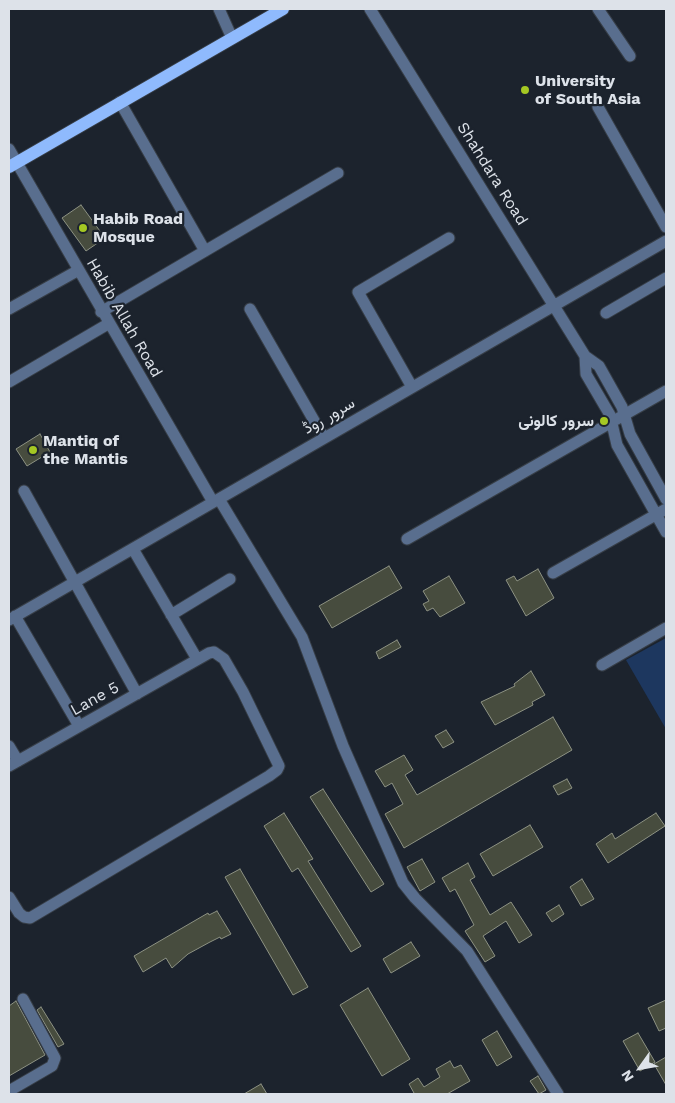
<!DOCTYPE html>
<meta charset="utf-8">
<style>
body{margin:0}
#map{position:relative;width:675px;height:1103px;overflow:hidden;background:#1c232d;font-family:"Work Sans",sans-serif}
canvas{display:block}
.frame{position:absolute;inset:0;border:10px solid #dde2e9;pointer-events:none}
.north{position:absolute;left:615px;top:1043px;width:50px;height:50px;-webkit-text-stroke:4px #1c232d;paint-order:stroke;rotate:238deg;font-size:14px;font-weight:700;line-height:20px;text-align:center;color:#dde2e9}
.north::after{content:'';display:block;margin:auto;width:18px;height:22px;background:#dde2e9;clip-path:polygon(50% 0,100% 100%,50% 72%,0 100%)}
</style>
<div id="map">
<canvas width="675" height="1103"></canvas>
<div class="frame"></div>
<div class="north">N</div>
</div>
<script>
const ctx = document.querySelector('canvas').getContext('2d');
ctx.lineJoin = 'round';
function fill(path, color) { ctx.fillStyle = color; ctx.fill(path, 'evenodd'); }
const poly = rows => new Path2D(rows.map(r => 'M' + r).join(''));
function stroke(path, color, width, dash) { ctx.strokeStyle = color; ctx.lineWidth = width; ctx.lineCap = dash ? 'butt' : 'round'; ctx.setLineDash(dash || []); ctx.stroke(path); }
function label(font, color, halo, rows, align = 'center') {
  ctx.font = font + ' "Work Sans",Vazirmatn,sans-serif'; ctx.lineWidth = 4.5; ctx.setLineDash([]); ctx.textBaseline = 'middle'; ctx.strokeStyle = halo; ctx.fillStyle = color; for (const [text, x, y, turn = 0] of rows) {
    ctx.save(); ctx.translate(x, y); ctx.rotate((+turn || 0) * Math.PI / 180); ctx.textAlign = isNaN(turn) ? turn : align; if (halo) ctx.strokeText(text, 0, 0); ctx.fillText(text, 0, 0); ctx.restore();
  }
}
fill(poly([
 [666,638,666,729,626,660]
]), '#1d375f');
const building = poly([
 [81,205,105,238,86,251,62,218,81,205],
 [40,434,50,452,27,466,16,449,40,434],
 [389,566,402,588,332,628,319,606,389,566],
 [538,569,554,598,526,616,506,580,514,576,517,581,538,569],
 [449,576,465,603,440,617,433,608,427,611,423,604,429,601,423,591,449,576],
 [397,640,401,647,379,659,376,652,397,640],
 [531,671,545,695,532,702,533,705,495,725,481,702,515,686,514,684,531,671],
 [553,717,572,750,404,848,385,814,403,804,392,783,385,787,375,771,404,755,413,770,405,775,417,795,553,717],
 [446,730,454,742,443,748,435,736,446,730],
 [567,779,572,788,558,795,553,786,567,779],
 [323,789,384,884,371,892,310,797,323,789],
 [284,813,313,859,308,861,361,946,351,952,298,868,292,872,264,826,284,813],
 [656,813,665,826,608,863,596,844,612,833,615,839,656,813],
 [530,825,543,847,493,876,480,854,530,825],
 [422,859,435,882,420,891,407,867,422,859],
 [468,863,475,877,470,880,490,915,511,902,532,935,519,943,506,921,483,936,495,956,485,962,465,931,474,925,463,904,455,889,450,892,442,878,468,863],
 [240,869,308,987,293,995,225,877,240,869],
 [582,879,594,899,581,906,570,887,582,879],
 [559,905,564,914,552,922,546,913,559,905],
 [217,911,231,934,221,939,220,937,210,942,188,954,172,968,166,958,143,972,134,956,208,913,209,915,217,911],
 [411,942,420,956,391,973,383,959,411,942],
 [368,988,410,1059,382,1076,340,1005,368,988],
 [666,1000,666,1028,659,1031,648,1008,666,1000],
 [16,1001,45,1055,9,1076,9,1006,16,1001],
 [41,1007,64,1044,58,1047,37,1010,41,1007],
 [497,1031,512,1057,497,1066,482,1040,497,1031],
 [638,1033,655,1062,640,1071,623,1041,638,1033],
 [666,1057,666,1085,654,1064,666,1057],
 [450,1061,454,1068,461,1065,470,1081,447,1094,411,1094,414,1093,409,1084,418,1078,424,1087,440,1077,436,1069,450,1061],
 [538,1076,546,1090,539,1094,530,1081,538,1076],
 [261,1084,267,1094,244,1094,261,1084]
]);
fill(building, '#474c3e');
stroke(building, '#8d9283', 1);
const minor = poly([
 [219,9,232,38],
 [370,9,585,356,599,366,622,407,630,434,666,499],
 [598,9,630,56],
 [120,102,205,251],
 [598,107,666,227],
 [9,149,213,502],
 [9,309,77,271],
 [250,309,324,438],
 [101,312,338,173],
 [606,313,666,278],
 [585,356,586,374,610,415,617,445,666,532],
 [9,382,108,324],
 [412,387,358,292,449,238],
 [24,491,137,694],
 [219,499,302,637,343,746,403,883,415,898,467,951,558,1094],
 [407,539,666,391],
 [133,549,197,659],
 [553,573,666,509],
 [171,615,230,579],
 [15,616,79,726],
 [9,620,666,241],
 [602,665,666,628],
 [9,746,18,761],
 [9,766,209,653,214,652,224,659,243,692,279,766,277,770,269,776,30,918,24,917,19,913,9,897],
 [9,1091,52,1066,55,1058,23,999]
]);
const major = poly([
 [9,167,283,9]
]);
stroke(minor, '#373e47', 13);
stroke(major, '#373e47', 14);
stroke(minor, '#596e8e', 11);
stroke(major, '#8fbafd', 12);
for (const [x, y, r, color] of [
 [525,90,5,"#a5c823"],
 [83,228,5,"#a5c823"],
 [604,421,5,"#a5c823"],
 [33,450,5,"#a5c823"]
]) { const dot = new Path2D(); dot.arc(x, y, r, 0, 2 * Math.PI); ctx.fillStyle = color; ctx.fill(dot); stroke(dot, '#1c232d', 2); }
label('bold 16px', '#dde2e9', '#1c232d', [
 ["University",535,81],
 ["of South Asia",535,99],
 ["Habib Road",93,219],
 ["Mosque",93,237],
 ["سرور کالونی",594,421,"right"],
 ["Mantiq of",43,441],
 ["the Mantis",43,459]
], 'left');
label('16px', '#dde2e9', '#1c232d', [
 ["Shahdara Road",492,174,58],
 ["Habib Allah Road",124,318,60],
 ["سرور روڈ",329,416,-30],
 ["Lane 5",95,699,-29]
]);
</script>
